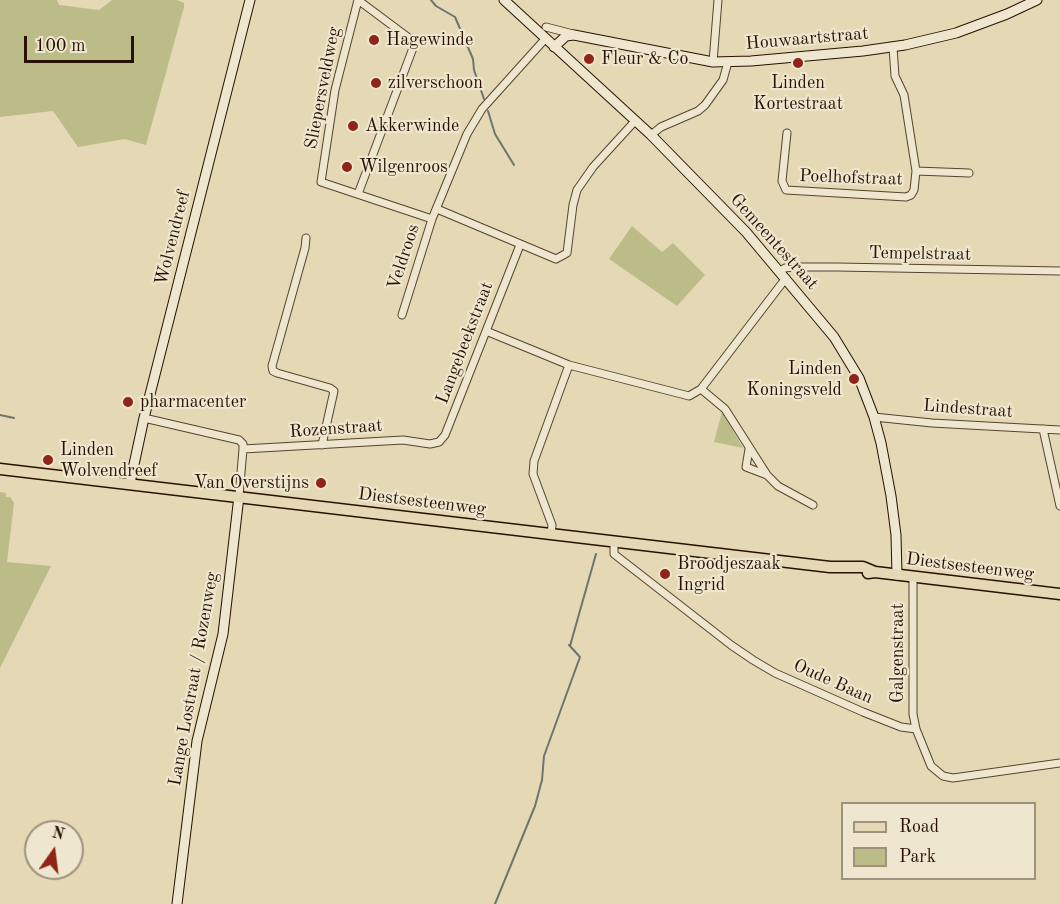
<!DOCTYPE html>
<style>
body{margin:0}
#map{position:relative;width:1060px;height:904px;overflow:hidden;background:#e5d8b4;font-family:"Old Standard TT",serif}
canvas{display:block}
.legend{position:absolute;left:841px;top:802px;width:195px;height:78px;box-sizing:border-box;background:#eee6ce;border:2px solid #9f917c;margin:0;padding:8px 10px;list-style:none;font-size:18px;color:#281100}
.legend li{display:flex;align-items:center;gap:12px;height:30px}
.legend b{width:30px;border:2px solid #9f917c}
.north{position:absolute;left:24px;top:820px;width:60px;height:60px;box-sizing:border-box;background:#eee6ce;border:2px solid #9f917c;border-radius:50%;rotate:14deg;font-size:16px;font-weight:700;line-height:24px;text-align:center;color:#281100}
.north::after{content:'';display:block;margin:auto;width:21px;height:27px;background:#8f2418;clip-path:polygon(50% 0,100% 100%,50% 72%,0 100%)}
.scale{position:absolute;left:24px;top:36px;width:110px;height:27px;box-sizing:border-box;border:3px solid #281100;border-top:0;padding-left:8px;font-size:18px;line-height:21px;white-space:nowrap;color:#281100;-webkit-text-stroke:4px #eee6ce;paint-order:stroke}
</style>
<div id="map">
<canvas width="1060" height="904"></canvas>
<ul class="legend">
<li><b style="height:8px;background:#e5d8b4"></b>Road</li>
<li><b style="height:16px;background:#bcbc88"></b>Park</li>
</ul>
<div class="north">N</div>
<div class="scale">100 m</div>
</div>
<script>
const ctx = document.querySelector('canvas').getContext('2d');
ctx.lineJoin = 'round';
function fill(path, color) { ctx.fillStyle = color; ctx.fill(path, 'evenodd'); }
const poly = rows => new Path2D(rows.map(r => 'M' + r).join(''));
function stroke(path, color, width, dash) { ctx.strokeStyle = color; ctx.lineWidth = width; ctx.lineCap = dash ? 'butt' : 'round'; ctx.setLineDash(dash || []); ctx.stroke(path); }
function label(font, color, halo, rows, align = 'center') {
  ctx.font = font + ' "Old Standard TT",serif'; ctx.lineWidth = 4.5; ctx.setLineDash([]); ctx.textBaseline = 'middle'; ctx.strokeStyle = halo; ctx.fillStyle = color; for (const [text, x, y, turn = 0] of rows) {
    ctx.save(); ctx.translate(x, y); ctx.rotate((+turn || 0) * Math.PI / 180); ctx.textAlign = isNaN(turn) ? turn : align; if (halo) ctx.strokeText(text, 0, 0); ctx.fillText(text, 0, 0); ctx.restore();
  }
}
fill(poly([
 [0,0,57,0,59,5,99,10,112,0,177,0,184,3,184,7,146,145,125,139,78,147,53,111,0,117],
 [632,226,662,252,673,243,705,275,677,306,609,259],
 [722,412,743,448,714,442],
 [0,492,6,493,6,497,10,497,14,503,7,562,51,566,0,668]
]), '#bcbc88');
stroke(poly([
 [431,0,436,6,455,17,473,59,474,70,484,99],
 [488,111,495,134,514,165],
 [0,415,14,418],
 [570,646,596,554],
 [495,904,535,806,542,780,544,756,580,657,569,645]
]), '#6c756e', 2);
const street = poly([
 [358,0,335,90,321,182,432,219],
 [546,27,573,34],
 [713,62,718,0],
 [787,133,782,181,786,190,906,197,911,195,914,190,916,171,904,95,895,76,893,47],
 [651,135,661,127,698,111,705,105,723,80,728,62],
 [916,171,969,173],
 [358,194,413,48,413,41,358,0],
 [437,209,556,259,567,253,573,205,577,190,593,167,635,121],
 [306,238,305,248,272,366,273,371,277,373,330,388,334,391,322,445],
 [780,271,785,268,793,267,837,267,1060,271],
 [402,315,432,219,467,134,482,109,546,38],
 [486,331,569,365,689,396,701,389,786,278],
 [701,389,725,409,767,475,778,486,813,505],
 [874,417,932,423,1060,430],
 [144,418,239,440,243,444,243,449,403,440,430,444,439,442,445,435,520,245],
 [1043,429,1060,506],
 [749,449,746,467,767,475],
 [239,496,243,449],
 [551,534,552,525,533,474,534,461,569,365],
 [614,541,614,554,731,645,753,660,775,673,863,712,901,727,916,729],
 [913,577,913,714,916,729,931,766,943,776,953,778,1060,763]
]);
const secondary = poly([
 [504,0,651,135,746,232,834,337,859,378,874,417,881,443,891,496,896,535,897,575],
 [554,47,566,36,574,35,713,62,751,61,863,51,905,45,956,33,1007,14,1037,0],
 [130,483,144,418,250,0],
 [177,904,197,741,223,634,239,496]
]);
const primary = poly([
 [0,469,830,567,863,567,875,572],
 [868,573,875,572,1060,594]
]);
stroke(street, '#57432d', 9);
stroke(secondary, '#281100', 11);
stroke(primary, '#281100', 13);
stroke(street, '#eee6ce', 7);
stroke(secondary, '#eee6ce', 9);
stroke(primary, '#e5d8b4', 10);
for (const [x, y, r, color] of [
 [374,40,6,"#8f2418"],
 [589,59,6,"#8f2418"],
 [798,63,6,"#8f2418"],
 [376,83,6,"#8f2418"],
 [353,126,6,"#8f2418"],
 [347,167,6,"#8f2418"],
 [854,379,6,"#8f2418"],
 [128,402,6,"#8f2418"],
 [48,460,6,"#8f2418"],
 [321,483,6,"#8f2418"],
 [665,574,6,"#8f2418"]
]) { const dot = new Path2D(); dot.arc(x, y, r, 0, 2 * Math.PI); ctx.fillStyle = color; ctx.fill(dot); stroke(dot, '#eee6ce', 2); }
label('18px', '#281100', '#eee6ce', [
 ["Houwaartstraat",807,39,-5],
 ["Sliepersveldweg",323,88,-79],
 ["Poelhofstraat",851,178,2],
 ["Wolvendreef",173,238,-76],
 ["Gemeentestraat",774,242,48],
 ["Tempelstraat",920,254,1],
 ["Veldroos",404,257,-72],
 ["Langebeekstraat",465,343,-69],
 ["Lindestraat",968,409,4],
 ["Rozenstraat",336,429,-4],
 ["Diestsesteenweg",422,502,7],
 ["Diestsesteenweg",970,567,7],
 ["Galgenstraat",898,653,-90],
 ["Lange Lostraat / Rozenweg",194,679,-80],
 ["Oude Baan",833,682,24]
]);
label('18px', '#281100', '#eee6ce', [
 ["Hagewinde",386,40],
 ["Fleur & Co",601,59],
 ["zilverschoon",388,83],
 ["Linden",798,83,"center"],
 ["Kortestraat",798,104,"center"],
 ["Akkerwinde",365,126],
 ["Wilgenroos",359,167],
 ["Linden",842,369,"right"],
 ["Koningsveld",842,390,"right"],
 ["pharmacenter",140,402],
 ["Linden",60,450],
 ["Wolvendreef",60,471],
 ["Van Overstijns",309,483,"right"],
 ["Broodjeszaak",677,564],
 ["Ingrid",677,585]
], 'left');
</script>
